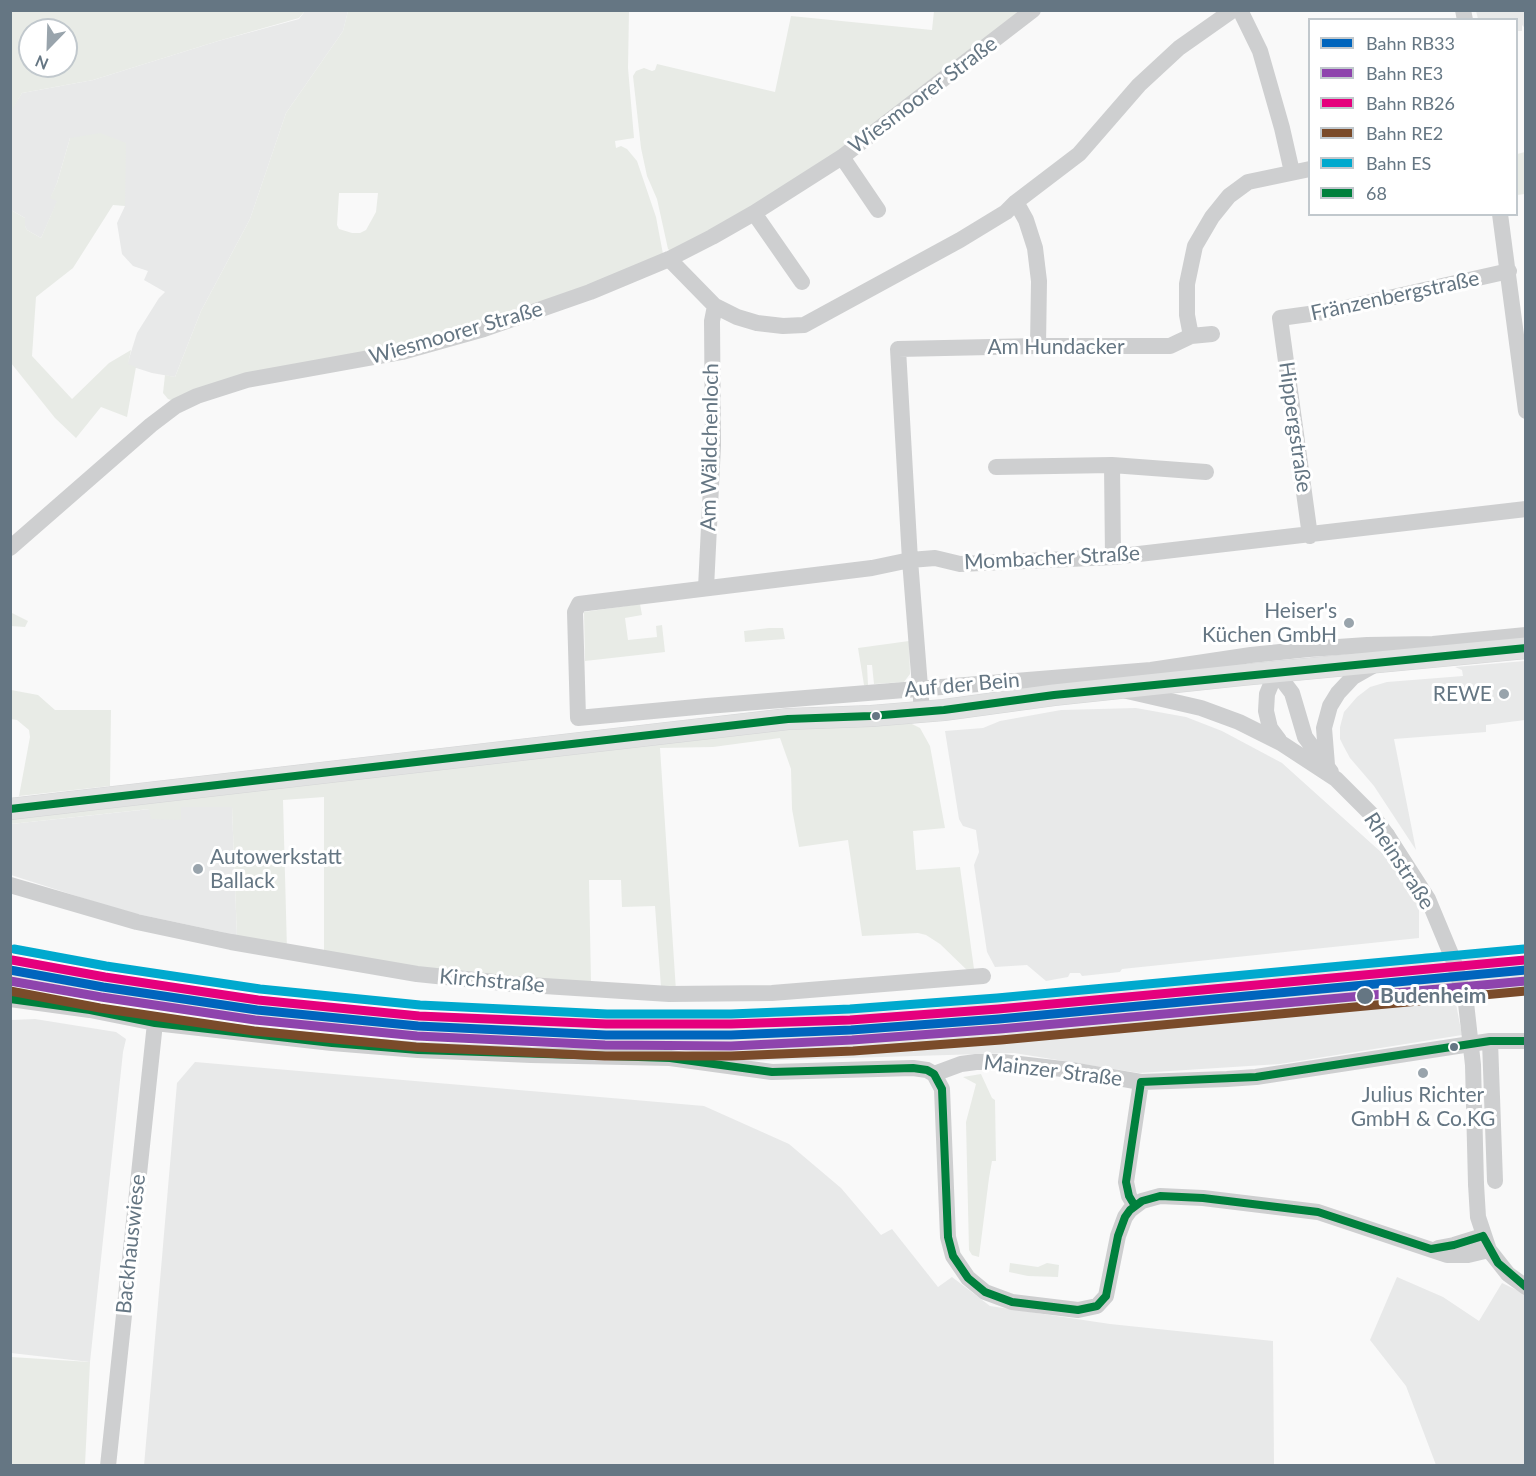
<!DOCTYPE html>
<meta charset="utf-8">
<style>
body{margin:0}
#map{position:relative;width:1536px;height:1476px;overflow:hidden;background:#f9f9f9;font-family:Lato,sans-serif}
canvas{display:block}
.frame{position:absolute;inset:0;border:12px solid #657683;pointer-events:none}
.legend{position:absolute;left:1308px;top:18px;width:210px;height:198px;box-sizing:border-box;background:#fff;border:2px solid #c1c8cd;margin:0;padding:8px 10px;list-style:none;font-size:18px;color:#657683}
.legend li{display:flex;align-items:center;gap:12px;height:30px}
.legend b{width:30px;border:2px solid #c1c8cd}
.north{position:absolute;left:18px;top:18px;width:60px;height:60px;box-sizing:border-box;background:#fff;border:2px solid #c1c8cd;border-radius:50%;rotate:203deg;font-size:16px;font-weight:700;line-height:24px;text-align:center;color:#657683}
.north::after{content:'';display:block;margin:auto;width:21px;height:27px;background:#99a4ac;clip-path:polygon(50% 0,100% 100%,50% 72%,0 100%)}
</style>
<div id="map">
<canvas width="1536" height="1476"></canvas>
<div class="frame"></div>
<ul class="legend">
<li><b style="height:8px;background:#0065bd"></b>Bahn RB33</li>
<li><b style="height:8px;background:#8e44ad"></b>Bahn RE3</li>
<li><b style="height:8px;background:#e5007d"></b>Bahn RB26</li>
<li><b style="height:8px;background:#7a4b2a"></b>Bahn RE2</li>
<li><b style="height:8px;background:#00a9ce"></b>Bahn ES</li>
<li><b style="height:8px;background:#00803d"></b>68</li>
</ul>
<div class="north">N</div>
</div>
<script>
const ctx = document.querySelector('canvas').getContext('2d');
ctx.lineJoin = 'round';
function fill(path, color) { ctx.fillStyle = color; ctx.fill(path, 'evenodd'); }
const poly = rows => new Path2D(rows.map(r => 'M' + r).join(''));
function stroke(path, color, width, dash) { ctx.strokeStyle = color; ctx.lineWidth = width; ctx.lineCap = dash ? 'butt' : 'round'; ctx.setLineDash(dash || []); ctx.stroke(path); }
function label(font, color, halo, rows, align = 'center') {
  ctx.font = font + ' Lato,sans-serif'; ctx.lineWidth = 6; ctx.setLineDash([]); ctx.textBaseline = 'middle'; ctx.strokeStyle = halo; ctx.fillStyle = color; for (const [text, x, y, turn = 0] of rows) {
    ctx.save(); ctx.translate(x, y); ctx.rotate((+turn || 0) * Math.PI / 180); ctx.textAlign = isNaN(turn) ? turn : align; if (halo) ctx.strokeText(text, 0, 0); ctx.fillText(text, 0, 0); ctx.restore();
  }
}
fill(poly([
 [305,11,348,11,343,31,286,113,250,219,201,311,175,377,152,373,127,365,137,333,159,298,165,292,144,280,148,271,133,266,122,254,117,223,125,206,70,138,57,183,51,197,58,200,41,238,27,230,25,226,25,218,11,210,10,112,22,93,93,80,218,41,299,19],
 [1476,11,1525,11,1525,28,1522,25,1522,31,1517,31,1516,20,1478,19],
 [1525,661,1525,720,1486,725,1486,732,1394,739,1416,850,1374,786,1350,758,1344,747,1340,739,1340,727,1344,712,1357,697,1370,687,1387,682,1463,676,1462,670,1455,667],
 [1136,708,1186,717,1222,731,1282,763,1382,853,1419,902,1419,938,1122,969,1120,972,1082,976,1080,973,1070,973,1068,977,1046,981,1027,965,995,967,987,952,974,865,979,852,976,830,963,826,959,819,945,731,983,728,1000,721,1061,710],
 [181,807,232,807,237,937,222,932,123,911,11,875,11,824,150,809,181,819],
 [1425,953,1526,958,1525,989,1455,999,1462,1035,1280,1064,1139,1073,1014,1053,749,1061,673,1049,419,1038,257,1023,103,1001,11,983,11,966,340,1005,424,1012,608,1018,734,1018,917,1010,1097,988,1101,990,1391,964,1401,956,1418,956],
 [35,1019,116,1032,126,1039,123,1052,90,1362,11,1353,11,1020],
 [195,1062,704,1106,789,1144,841,1188,881,1235,892,1229,938,1287,952,1277,990,1306,1110,1324,1273,1341,1274,1464,1288,1465,144,1466,177,1083],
 [1397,1277,1443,1297,1479,1321,1502,1283,1525,1294,1525,1465,1436,1465,1406,1386,1370,1340]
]), '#e8e9e9');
fill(poly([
 [11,10,305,10,305,11,299,18,218,41,93,80,22,93,11,112],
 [30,30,66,30,66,66,30,66],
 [348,11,629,11,628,68,634,138,615,141,616,148,621,146,627,149,637,161,656,217,663,254,508,318,171,400,168,399,163,393,165,375,175,377,201,311,250,219,286,113,343,31],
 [339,193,378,193,376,212,366,230,360,233,352,233,339,229,337,225],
 [934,11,1027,11,785,191,672,252,668,249,657,199,647,176,641,148,633,76,636,71,644,68,652,71,655,70,657,64,775,92,791,16,932,30],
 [100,133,126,143,125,206,113,205,73,268,36,297,32,356,72,399,109,363,131,350,128,364,136,367,127,417,101,407,76,438,55,418,11,363,11,210,25,218,25,226,27,230,41,238,57,201,50,198,57,183,70,138],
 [1525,152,1525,194,1517,195,1517,154],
 [640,604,642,615,625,618,628,640,657,637,656,626,662,625,665,652,585,661,584,612],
 [10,612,28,621,25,627,11,626],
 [769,628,783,628,785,639,745,642,744,631],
 [909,641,910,674,904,682,874,684,872,665,867,665,868,685,864,685,858,648],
 [11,690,38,695,55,710,111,710,110,786,19,796,30,737,29,730,17,720,11,719],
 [901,723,912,724,920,728,930,746,945,828,913,831,916,870,960,867,974,969,969,972,940,944,926,935,918,933,862,936,848,840,799,847,792,809,791,769,780,738,713,747,660,748,676,991,661,987,655,906,622,907,621,880,589,880,591,982,510,980,324,955,324,797,283,800,287,950,237,937,232,807,181,807,181,820,151,819,149,809,11,824,10,815,814,725],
 [981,1074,992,1098,995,1100,996,1161,992,1161,989,1178,979,1257,972,1255,969,1250,966,1122,976,1084,963,1077],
 [1010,1263,1038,1267,1047,1263,1059,1265,1058,1277,1028,1276,1009,1272],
 [11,1357,90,1362,85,1465,11,1465]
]), '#e8ebe6');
const major = poly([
 [10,809,788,719,871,716,944,710,1054,695,1242,675,1526,648]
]);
stroke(major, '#d5d6d7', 22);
stroke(poly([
 [1240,10,1260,51,1282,128,1292,172],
 [1463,10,1465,20],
 [842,157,878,210],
 [1016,202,1026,220,1035,248,1039,281,1038,346],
 [754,213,802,282],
 [1500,214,1526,411],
 [669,259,715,306,737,317,757,323,783,326,804,325,960,240,1006,212,1016,202,1079,154,1139,85,1179,48,1233,10],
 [1191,336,1187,315,1187,284,1195,246,1212,217,1229,196,1248,182,1310,169],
 [1112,465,1113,557],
 [996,467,1112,465,1206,472],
 [1526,509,1113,557,960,564,935,558,910,560,872,568,579,604,575,612,578,718,707,706,1151,670,1251,655,1309,649,1367,645,1433,644,1526,635],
 [1310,536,1280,318,1331,311,1509,271],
 [10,548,151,425,176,406,197,396,247,380,402,352,484,329,590,292,669,259,712,237,754,213,842,157,1033,10],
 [706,588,713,445,712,321,715,306],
 [1127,691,1201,708,1239,722,1281,743,1336,779,1372,815,1387,835],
 [922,712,910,560,898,349,1038,346,1170,346,1191,336,1212,334],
 [1279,740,1270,728,1266,711,1267,694,1276,672,1292,693,1305,737,1331,772],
 [1327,765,1324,728,1330,706,1338,693,1353,677,1376,664],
 [10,885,137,922,231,942,417,974,513,984,669,994,772,993,983,976],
 [10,999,90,1010,155,1023,332,1043,418,1050,531,1055,670,1058,772,1072,913,1068,927,1070,934,1074,942,1089,948,1237,953,1256,968,1278,985,1292,1012,1302,1078,1310,1097,1306,1106,1296,1118,1236,1125,1217,1130,1210,1142,1201,1160,1196,1203,1198,1318,1212,1447,1255,1468,1255,1489,1250],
 [1490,1041,1495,1181],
 [934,1074,961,1064,976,1062,1002,1062,1071,1070,1141,1082,1227,1079,1256,1077,1490,1041,1526,1041],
 [1476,1184,1478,1217,1489,1250,1508,1274,1526,1287],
 [1135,1206,1129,1196,1126,1182,1141,1082],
 [1438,1248,1454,1245,1483,1236],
 [108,1466,155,1023]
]), '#cecfd0', 16);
stroke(major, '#e1e2e2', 21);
stroke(poly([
 [1387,835,1428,899,1453,959,1466,1003,1473,1065,1476,1184]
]), '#cecfd0', 16);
stroke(poly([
 [10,809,788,719,871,716,944,710,1054,695,1526,648],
 [10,999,90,1010,155,1023,332,1043,418,1050,670,1058,772,1072,913,1068,927,1070,934,1074,942,1089,948,1237,953,1256,968,1278,985,1292,1012,1302,1078,1310,1097,1306,1106,1296],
 [1135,1206,1129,1196,1126,1182,1141,1082,1256,1077,1490,1041,1526,1041],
 [1483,1236,1498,1263,1526,1287],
 [1106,1296,1118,1236,1125,1217,1130,1210,1142,1201,1160,1196,1203,1198,1318,1212,1431,1249,1454,1245,1483,1236]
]), '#00803d', 8);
stroke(poly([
 [10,970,103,987,257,1010,418,1026,606,1035,731,1035,851,1030,999,1019,1526,970]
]), '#0065bd', 9);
stroke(poly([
 [10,981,101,997,255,1020,417,1036,605,1045,731,1046,852,1040,1000,1029,1526,981]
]), '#8e44ad', 9);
stroke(poly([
 [12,960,105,977,258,1000,419,1016,606,1024,731,1024,850,1020,998,1009,1525,960]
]), '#e5007d', 9);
stroke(poly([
 [10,991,100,1008,254,1031,416,1047,605,1056,731,1056,853,1051,1001,1040,1526,991]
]), '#7a4b2a', 9);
stroke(poly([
 [14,949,106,966,260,989,420,1005,607,1014,731,1014,850,1009,997,998,1524,949]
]), '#00a9ce', 9);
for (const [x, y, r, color] of [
 [1349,623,6,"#99a4ac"],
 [1504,694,6,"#99a4ac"],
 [876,716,5,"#657683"],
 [198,869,6,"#99a4ac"],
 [1365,996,9,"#657683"],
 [1454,1047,5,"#657683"],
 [1423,1073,6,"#99a4ac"]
]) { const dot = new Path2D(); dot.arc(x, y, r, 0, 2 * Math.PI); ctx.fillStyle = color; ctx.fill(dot); stroke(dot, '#fff', 2); }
label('21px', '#657683', '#fff', [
 ["Wiesmoorer Straße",923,95,-37],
 ["Fränzenbergstraße",1395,296,-12],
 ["Wiesmoorer Straße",456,333,-16],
 ["Am Hundacker",1056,347],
 ["Hippergstraße",1295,427,82],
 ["Am Wäldchenloch",710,447,-89],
 ["Mombacher Straße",1052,558,-3],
 ["Auf der Bein",962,685,-5],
 ["Rheinstraße",1399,861,57],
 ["Kirchstraße",492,981,5],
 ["Mainzer Straße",1053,1071,7],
 ["Backhauswiese",131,1244,-84]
]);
label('21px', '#657683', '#fff', [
 ["Heiser's",1337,611],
 ["Küchen GmbH",1337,635],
 ["REWE",1492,694],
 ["Autowerkstatt",210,857,"left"],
 ["Ballack",210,881,"left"],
 ["Julius Richter",1423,1095,"center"],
 ["GmbH & Co.KG",1423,1119,"center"]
], 'right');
label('bold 21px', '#657683', '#fff', [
 ["Budenheim",1380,996]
], 'left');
</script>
